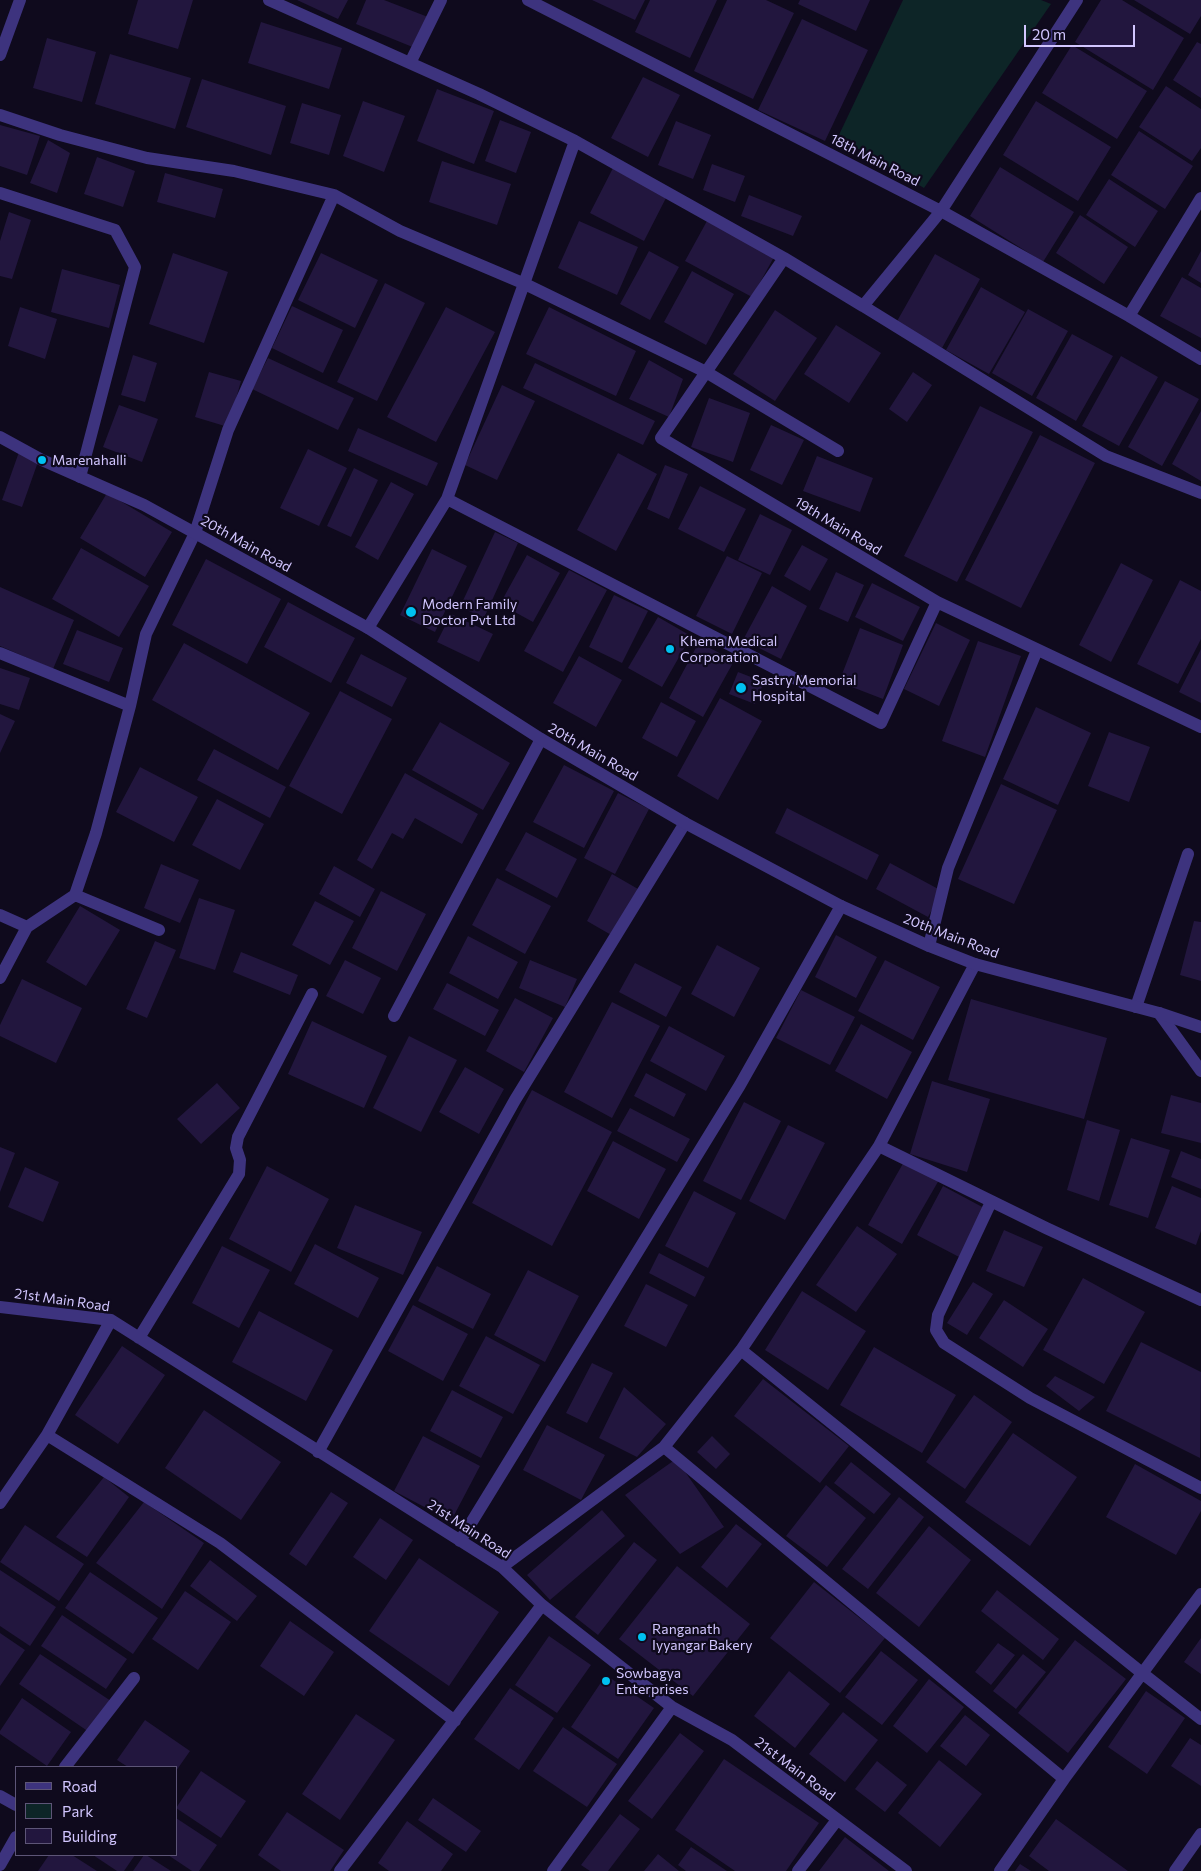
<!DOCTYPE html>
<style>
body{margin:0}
#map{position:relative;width:1201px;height:1871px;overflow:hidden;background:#0f0a1d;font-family:Commissioner,sans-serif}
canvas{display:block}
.legend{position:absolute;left:15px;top:1766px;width:162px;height:90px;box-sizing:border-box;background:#0f0a1d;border:1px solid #5d5577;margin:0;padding:6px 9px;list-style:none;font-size:15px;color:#d2c6ff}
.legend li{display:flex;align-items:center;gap:10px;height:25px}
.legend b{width:25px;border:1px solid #5d5577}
.scale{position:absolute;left:1024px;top:25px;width:111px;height:22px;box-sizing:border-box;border:2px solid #d2c6ff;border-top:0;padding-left:6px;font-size:15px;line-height:18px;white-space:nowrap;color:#d2c6ff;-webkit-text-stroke:4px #0f0a1d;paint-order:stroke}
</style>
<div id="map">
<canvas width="1201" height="1871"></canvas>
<ul class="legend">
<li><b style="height:6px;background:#3d337e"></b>Road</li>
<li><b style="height:14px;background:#0d2527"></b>Park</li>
<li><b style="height:14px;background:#22163e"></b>Building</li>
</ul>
<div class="scale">20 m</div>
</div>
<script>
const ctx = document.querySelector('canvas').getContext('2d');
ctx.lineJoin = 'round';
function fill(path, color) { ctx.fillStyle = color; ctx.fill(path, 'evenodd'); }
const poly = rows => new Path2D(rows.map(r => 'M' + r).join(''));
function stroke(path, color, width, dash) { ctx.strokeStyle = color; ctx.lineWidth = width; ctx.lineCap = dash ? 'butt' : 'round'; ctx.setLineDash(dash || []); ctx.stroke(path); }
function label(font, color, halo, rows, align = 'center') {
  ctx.font = font + ' Commissioner,sans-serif'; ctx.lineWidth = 4.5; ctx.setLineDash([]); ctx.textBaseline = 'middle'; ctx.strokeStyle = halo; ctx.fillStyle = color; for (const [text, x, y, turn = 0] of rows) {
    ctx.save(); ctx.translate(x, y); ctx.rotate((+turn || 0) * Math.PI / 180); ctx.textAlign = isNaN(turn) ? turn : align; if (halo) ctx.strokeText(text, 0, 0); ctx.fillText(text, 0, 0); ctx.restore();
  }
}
fill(poly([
 [903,0,1041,0,1051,4,924,188,838,137]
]), '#0d2527');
fill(poly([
 [138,0,193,0,178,49,128,34],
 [297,0,348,0,338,19],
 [366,0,384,0,428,17,415,48,356,24],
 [592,0,645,0,635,20],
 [650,0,717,0,690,58,635,32],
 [727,0,766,0,794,13,753,99,694,71],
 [800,0,870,0,856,31,798,4],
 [1101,0,1122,0,1184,38,1153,90,1075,42],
 [1134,0,1201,0,1201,16,1190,34],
 [802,19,868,50,825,141,758,110],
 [261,22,342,48,329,89,248,63],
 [47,38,96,52,82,102,33,88],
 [1197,42,1201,44,1201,98,1173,80],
 [1072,45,1147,91,1117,139,1042,93],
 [110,54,191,78,175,129,95,104],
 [643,77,680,95,648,157,611,138],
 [202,79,286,106,271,155,186,127],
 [1166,86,1201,109,1201,148,1192,161,1139,127],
 [437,89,494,111,474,164,417,141],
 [363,101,405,116,384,172,343,156],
 [1036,101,1111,147,1078,201,1003,155],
 [302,103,341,115,329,155,290,143],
 [500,120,531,132,516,173,485,161],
 [676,121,711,135,693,179,658,165],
 [0,125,40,136,27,175,0,166],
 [1139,131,1193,166,1165,209,1111,175],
 [48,140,70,153,57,193,30,183],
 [97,157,135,171,123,207,84,194],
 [442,161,511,184,497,225,429,202],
 [712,164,745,176,735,202,703,190],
 [1000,167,1074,212,1043,262,970,216],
 [613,168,667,196,644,241,590,213],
 [165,173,223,189,215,218,157,202],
 [1109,179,1158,211,1135,247,1086,215],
 [749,195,802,216,793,236,741,216],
 [9,212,31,220,12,279,0,276,0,241],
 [1080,215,1128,247,1104,284,1056,253],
 [579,221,638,247,617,295,558,268],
 [707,221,774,257,752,297,685,261],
 [649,251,679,267,650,320,620,304],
 [1201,251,1201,283,1188,275],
 [173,253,228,272,204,343,149,324],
 [321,253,378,280,355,328,298,300],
 [935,254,980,279,942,348,896,323],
 [62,269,120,285,109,328,51,312],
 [692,271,734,294,706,345,664,322],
 [1182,277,1201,288,1201,338,1160,316],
 [385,283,425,303,377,401,337,382],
 [981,287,1025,312,989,374,946,350],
 [292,306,343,330,323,373,272,348],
 [20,307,57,319,45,359,8,346],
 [446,307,495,332,436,442,387,417],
 [549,307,636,351,616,396,526,354],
 [1028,309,1068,331,1032,396,992,373],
 [775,310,817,338,775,401,733,374],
 [836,325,881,353,849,403,804,374],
 [1072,334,1113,356,1076,421,1036,398],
 [133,355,157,363,145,402,121,395],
 [1121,356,1158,377,1119,446,1082,426],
 [268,358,354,398,338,430,252,389],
 [649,360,683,379,669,417,629,399],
 [535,363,655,421,643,445,523,388],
 [209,372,241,381,228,427,195,417],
 [913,372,932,385,907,422,889,409],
 [1165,381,1199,399,1162,466,1128,447],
 [502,385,535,401,497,480,465,465],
 [709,398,750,413,733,462,691,447],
 [119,405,158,419,142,462,103,447],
 [980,406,1033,432,957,582,904,556],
 [1201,411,1201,481,1172,464],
 [771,425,804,440,782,485,750,470],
 [358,428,438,463,427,486,348,451],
 [1040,435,1095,463,1021,608,965,580],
 [308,449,347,468,319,526,280,508],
 [19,452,39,459,22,507,2,500],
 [618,453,657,474,616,551,577,530],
 [817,456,873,478,860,512,803,491],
 [665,465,688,474,669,519,647,509],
 [354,468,378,480,351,537,327,526],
 [391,482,414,494,378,560,355,547],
 [700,486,746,509,724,552,678,529],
 [107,493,172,532,145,577,80,538],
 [760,514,792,530,770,575,738,560],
 [495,532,518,543,484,618,460,607],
 [802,545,828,559,810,591,784,576],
 [81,548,149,586,119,637,52,599],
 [432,549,467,566,435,632,400,615],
 [527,555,560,573,533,622,500,604],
 [727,556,762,573,732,634,696,616],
 [206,559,281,599,247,664,172,625],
 [1121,563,1153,580,1111,662,1079,645],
 [569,570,607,590,563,672,524,651],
 [836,572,864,585,848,622,819,609],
 [1180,580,1201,591,1201,639,1178,684,1137,664],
 [872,583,920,607,903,641,855,617],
 [772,586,807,606,781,659,743,640],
 [0,587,74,620,53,669,0,646],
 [614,595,648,611,622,663,589,647],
 [288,602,355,638,331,683,264,647],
 [451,614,493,634,479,662,437,642],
 [658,617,691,636,662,687,628,668],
 [936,623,970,640,939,706,904,689],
 [860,628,903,645,883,699,839,682],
 [77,630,123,648,109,682,63,664],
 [978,641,1021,656,985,757,942,741],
 [699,642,734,661,703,717,669,698],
 [184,643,310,713,278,770,152,700],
 [1201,649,1201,703,1179,692],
 [361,654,407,678,392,707,346,683],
 [579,656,622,680,596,727,553,703],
 [0,668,30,678,19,710,0,704],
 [738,672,764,682,755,704,729,694],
 [340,691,392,719,342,814,289,786],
 [720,698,762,721,718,800,677,776],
 [661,702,696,721,677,757,642,738],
 [1036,707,1091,733,1058,805,1003,779],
 [0,714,15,721,0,753],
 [440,722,510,763,483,810,412,770],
 [1109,732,1150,747,1129,802,1088,786],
 [214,749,286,787,270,818,197,780],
 [564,765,614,791,584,848,533,822],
 [140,767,198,797,174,842,116,812],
 [405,773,478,814,462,844,415,818,403,839,392,833,372,869,357,860],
 [1001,784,1057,810,1014,904,958,879],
 [618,793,649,809,615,874,584,858],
 [217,799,264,824,240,870,192,845],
 [787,808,879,855,867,880,775,833],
 [526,832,577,859,557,898,505,870],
 [890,863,942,891,928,917,876,889],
 [161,864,199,880,180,923,144,908],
 [334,866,375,889,360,917,319,894],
 [612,874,638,889,613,936,587,921],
 [497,878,551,906,525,954,472,925],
 [381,891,426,914,397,971,352,948],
 [199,898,235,910,215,970,179,958],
 [315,901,354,921,330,965,292,945],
 [80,906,120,930,86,986,46,962],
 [1194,921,1201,922,1201,981,1180,975],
 [836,935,877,957,856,998,815,977],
 [468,936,518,962,498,999,449,973],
 [155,941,176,950,147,1018,126,1009],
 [717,945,760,968,734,1017,691,994],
 [241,952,298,975,290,995,233,972],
 [345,960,381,978,363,1014,326,996],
 [530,960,577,979,565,1007,519,988],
 [885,960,940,987,913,1040,858,1011],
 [635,963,682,987,666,1017,619,992],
 [22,979,82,1008,56,1063,0,1036,0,1025],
 [447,983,499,1010,485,1036,433,1009],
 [801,990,855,1017,830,1065,776,1038],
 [515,998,553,1018,524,1072,486,1051],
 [971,999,1107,1038,1084,1119,948,1080],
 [612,1002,660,1026,612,1118,564,1092],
 [312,1021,387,1056,364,1108,288,1074],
 [861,1024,912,1052,887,1099,835,1071],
 [669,1026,725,1056,706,1091,650,1061],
 [409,1036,457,1060,421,1132,373,1108],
 [465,1067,504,1089,479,1134,439,1112],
 [646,1073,686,1094,674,1117,634,1096],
 [932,1081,990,1099,967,1172,910,1154],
 [217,1083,240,1108,201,1144,177,1119],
 [532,1090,612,1132,552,1246,472,1203],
 [1171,1095,1201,1103,1201,1143,1161,1133],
 [744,1102,781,1121,741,1200,703,1181],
 [630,1108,690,1139,677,1162,617,1131],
 [1087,1120,1120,1130,1099,1201,1067,1190],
 [788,1125,825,1143,785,1220,749,1201],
 [1131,1138,1170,1150,1148,1218,1109,1205],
 [613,1141,666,1169,639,1219,587,1191],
 [0,1147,15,1153,0,1192],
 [1181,1151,1201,1159,1201,1189,1171,1177],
 [905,1160,939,1180,902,1244,868,1225],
 [267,1166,329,1199,291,1272,229,1239],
 [25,1167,59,1182,43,1222,8,1207],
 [943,1186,986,1209,961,1258,917,1235],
 [1172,1186,1201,1198,1201,1231,1196,1245,1155,1228],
 [694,1191,736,1213,708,1268,665,1246],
 [355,1205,422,1232,403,1275,337,1248],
 [857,1226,897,1254,856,1312,816,1285],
 [1004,1230,1043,1247,1024,1287,986,1271],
 [315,1244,379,1278,358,1318,294,1284],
 [222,1246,270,1270,239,1328,192,1303],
 [659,1253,705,1277,695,1297,649,1273],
 [437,1266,491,1294,473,1329,418,1301],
 [528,1270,579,1296,545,1362,494,1335],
 [1083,1278,1145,1312,1104,1384,1043,1350],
 [973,1282,993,1294,967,1335,947,1323],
 [646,1284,688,1305,666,1347,624,1326],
 [802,1291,866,1331,828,1390,765,1350],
 [1004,1300,1048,1329,1023,1367,979,1338],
 [413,1305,468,1334,443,1381,388,1351],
 [259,1311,333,1350,306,1401,232,1362],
 [486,1336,540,1365,513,1414,459,1386],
 [1141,1342,1201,1372,1200,1458,1106,1411],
 [122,1346,165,1375,118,1444,75,1415],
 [874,1347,956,1395,922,1453,840,1405],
 [592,1363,613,1373,587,1423,566,1413],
 [1055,1376,1095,1397,1079,1411,1046,1386],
 [763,1379,849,1446,820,1483,734,1416],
 [624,1387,666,1424,637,1457,599,1438],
 [452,1390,503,1417,481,1458,430,1431],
 [974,1395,1012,1422,965,1489,926,1462],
 [204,1410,281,1462,241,1520,165,1468],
 [547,1425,605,1455,581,1500,523,1470],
 [1013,1433,1077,1477,1030,1546,965,1502],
 [423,1436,480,1466,451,1521,394,1491],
 [712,1436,730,1454,716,1469,697,1452],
 [676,1459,724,1527,680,1554,625,1495],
 [851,1462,891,1494,874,1514,834,1483],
 [1135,1464,1201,1501,1201,1511,1176,1555,1106,1517],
 [104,1477,129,1497,87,1557,56,1537],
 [826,1485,866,1518,827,1567,786,1536],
 [331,1492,348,1503,306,1566,289,1554],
 [899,1497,924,1517,868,1589,842,1569],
 [144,1502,204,1543,162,1609,96,1563],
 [602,1510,625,1536,550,1600,527,1575],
 [380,1518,413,1540,386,1580,353,1557],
 [736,1524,762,1544,727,1588,701,1567],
 [25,1525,84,1564,59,1601,0,1562],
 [929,1526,971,1560,919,1627,876,1593],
 [634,1542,657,1560,598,1635,575,1617],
 [419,1558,499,1612,449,1686,369,1631],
 [210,1560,257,1596,237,1621,190,1586],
 [677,1566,750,1624,693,1696,619,1639],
 [0,1570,56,1607,30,1646,0,1626],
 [90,1572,158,1618,133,1654,65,1608],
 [814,1582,885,1638,840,1693,770,1638],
 [997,1590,1059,1639,1043,1660,981,1611],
 [185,1591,231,1622,198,1670,152,1639],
 [62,1615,127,1659,106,1689,41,1646],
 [290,1621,334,1652,304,1696,260,1666],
 [0,1633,25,1650,0,1686],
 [549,1636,591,1665,557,1713,515,1685],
 [1201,1638,1201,1674,1184,1662],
 [1075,1640,1126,1679,1068,1753,1018,1713],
 [998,1643,1015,1655,991,1685,975,1672],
 [881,1651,918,1680,882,1725,845,1697],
 [40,1654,111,1701,89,1732,19,1684],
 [1023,1654,1046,1672,1016,1709,993,1691],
 [789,1671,830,1704,795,1748,754,1716],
 [606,1675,654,1708,618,1759,571,1727],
 [929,1679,964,1707,927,1753,893,1726],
 [510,1688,554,1718,519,1770,474,1739],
 [1146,1691,1185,1718,1147,1774,1108,1747],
 [22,1698,71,1732,47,1766,0,1734,0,1731],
 [843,1712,878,1740,845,1782,809,1754],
 [356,1714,395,1740,340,1820,302,1794],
 [965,1715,990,1735,966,1766,940,1746],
 [145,1720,190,1751,176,1771,176,1767,128,1767,117,1760],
 [563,1727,617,1764,587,1807,533,1771],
 [680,1733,704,1751,652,1819,628,1801],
 [1190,1738,1201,1745,1201,1786,1171,1766],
 [724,1759,819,1823,786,1871,735,1871,675,1830],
 [939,1760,982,1794,940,1847,898,1813],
 [877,1761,907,1785,885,1812,855,1789],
 [201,1771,246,1801,221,1838,176,1808],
 [433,1798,481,1831,466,1852,418,1820],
 [287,1812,344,1850,330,1871,281,1871,258,1855],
 [620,1814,640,1829,608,1871,590,1871,581,1865],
 [176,1818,217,1845,199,1871,192,1871,168,1855,176,1855],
 [1056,1819,1128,1871,1049,1871,1029,1856],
 [407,1821,453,1854,441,1871,389,1871,378,1863],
 [845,1837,889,1871,819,1871],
 [691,1847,727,1871,686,1871,678,1865],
 [658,1854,679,1871,644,1871],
 [49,1855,72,1855,97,1871,38,1871],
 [93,1855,135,1855,124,1871,117,1871],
 [144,1855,146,1855,171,1871,133,1871],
 [1020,1864,1031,1871,1015,1871]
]), '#22163e');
stroke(poly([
 [1136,1007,1188,854],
 [1159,1013,1201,1071]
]), '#3d337e', 12);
stroke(poly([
 [269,0,479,94,575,141,784,258,863,306,941,211,1077,0],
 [528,0,941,211,1129,316,1201,359],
 [0,55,20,0],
 [410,63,441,0],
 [0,115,60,135,147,158,234,171,334,195],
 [0,193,115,230,135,267,80,477],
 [784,258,661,438,937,602,1201,727],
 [863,306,1106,456,1201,493],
 [1129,316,1201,198],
 [447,499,881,723,937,602],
 [368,628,447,499,575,141],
 [0,653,130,706,96,833,75,895],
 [130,706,146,634,195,533,228,430,334,195,400,231,525,284,706,372,838,451],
 [0,915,27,927],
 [929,946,948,868,1037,650],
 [0,978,27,927,75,895,159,930],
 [394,1016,541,739],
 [879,1146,1046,1228,1201,1300],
 [991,1202,938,1315,936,1330,944,1343,1030,1398,1201,1488],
 [0,1307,111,1320,502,1567,542,1605,672,1707,732,1740,906,1871],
 [139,1338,239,1174,240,1160,236,1148,238,1137,312,994],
 [741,1350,1142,1673,1201,1719],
 [47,1435,220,1543,455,1721],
 [664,1447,1064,1779],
 [318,1452,515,1100,685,823],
 [0,1503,47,1435,111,1320],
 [460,1541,740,1085,841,906],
 [502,1567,664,1447,741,1350,879,1146,975,964],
 [65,1767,134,1678],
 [0,1796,16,1805],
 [0,1865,16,1837],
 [340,1871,542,1605],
 [553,1871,672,1707],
 [798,1871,837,1820],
 [1000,1871,1064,1779,1201,1594],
 [1175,1871,1201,1834]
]), '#3d337e', 12);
stroke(poly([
 [0,437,42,460,144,505,368,628,541,739,685,823,841,906,929,946,975,964,1159,1013,1201,1027]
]), '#3d337e', 12);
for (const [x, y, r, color] of [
 [42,460,5,"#00c1f1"],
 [411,612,6,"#00c1f1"],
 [670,649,5,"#00c1f1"],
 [741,688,6,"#00c1f1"],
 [642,1637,5,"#00c1f1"],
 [606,1681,5,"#00c1f1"]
]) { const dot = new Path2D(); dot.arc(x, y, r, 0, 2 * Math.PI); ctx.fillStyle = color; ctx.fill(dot); stroke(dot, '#0f0a1d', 2); }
label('14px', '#d2c6ff', '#0f0a1d', [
 ["18th Main Road",875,160,27],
 ["19th Main Road",838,526,31],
 ["20th Main Road",246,544,29],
 ["20th Main Road",593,752,30],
 ["20th Main Road",951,936,21],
 ["21st Main Road",62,1300,8],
 ["21st Main Road",469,1529,33],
 ["21st Main Road",795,1769,37]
]);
label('14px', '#d2c6ff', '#0f0a1d', [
 ["Marenahalli",52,460],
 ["Modern Family",422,604],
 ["Doctor Pvt Ltd",422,620],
 ["Khema Medical",680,641],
 ["Corporation",680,657],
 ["Sastry Memorial",752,680],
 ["Hospital",752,696],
 ["Ranganath",652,1629],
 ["Iyyangar Bakery",652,1645],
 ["Sowbagya",616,1673],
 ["Enterprises",616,1689]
], 'left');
</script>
